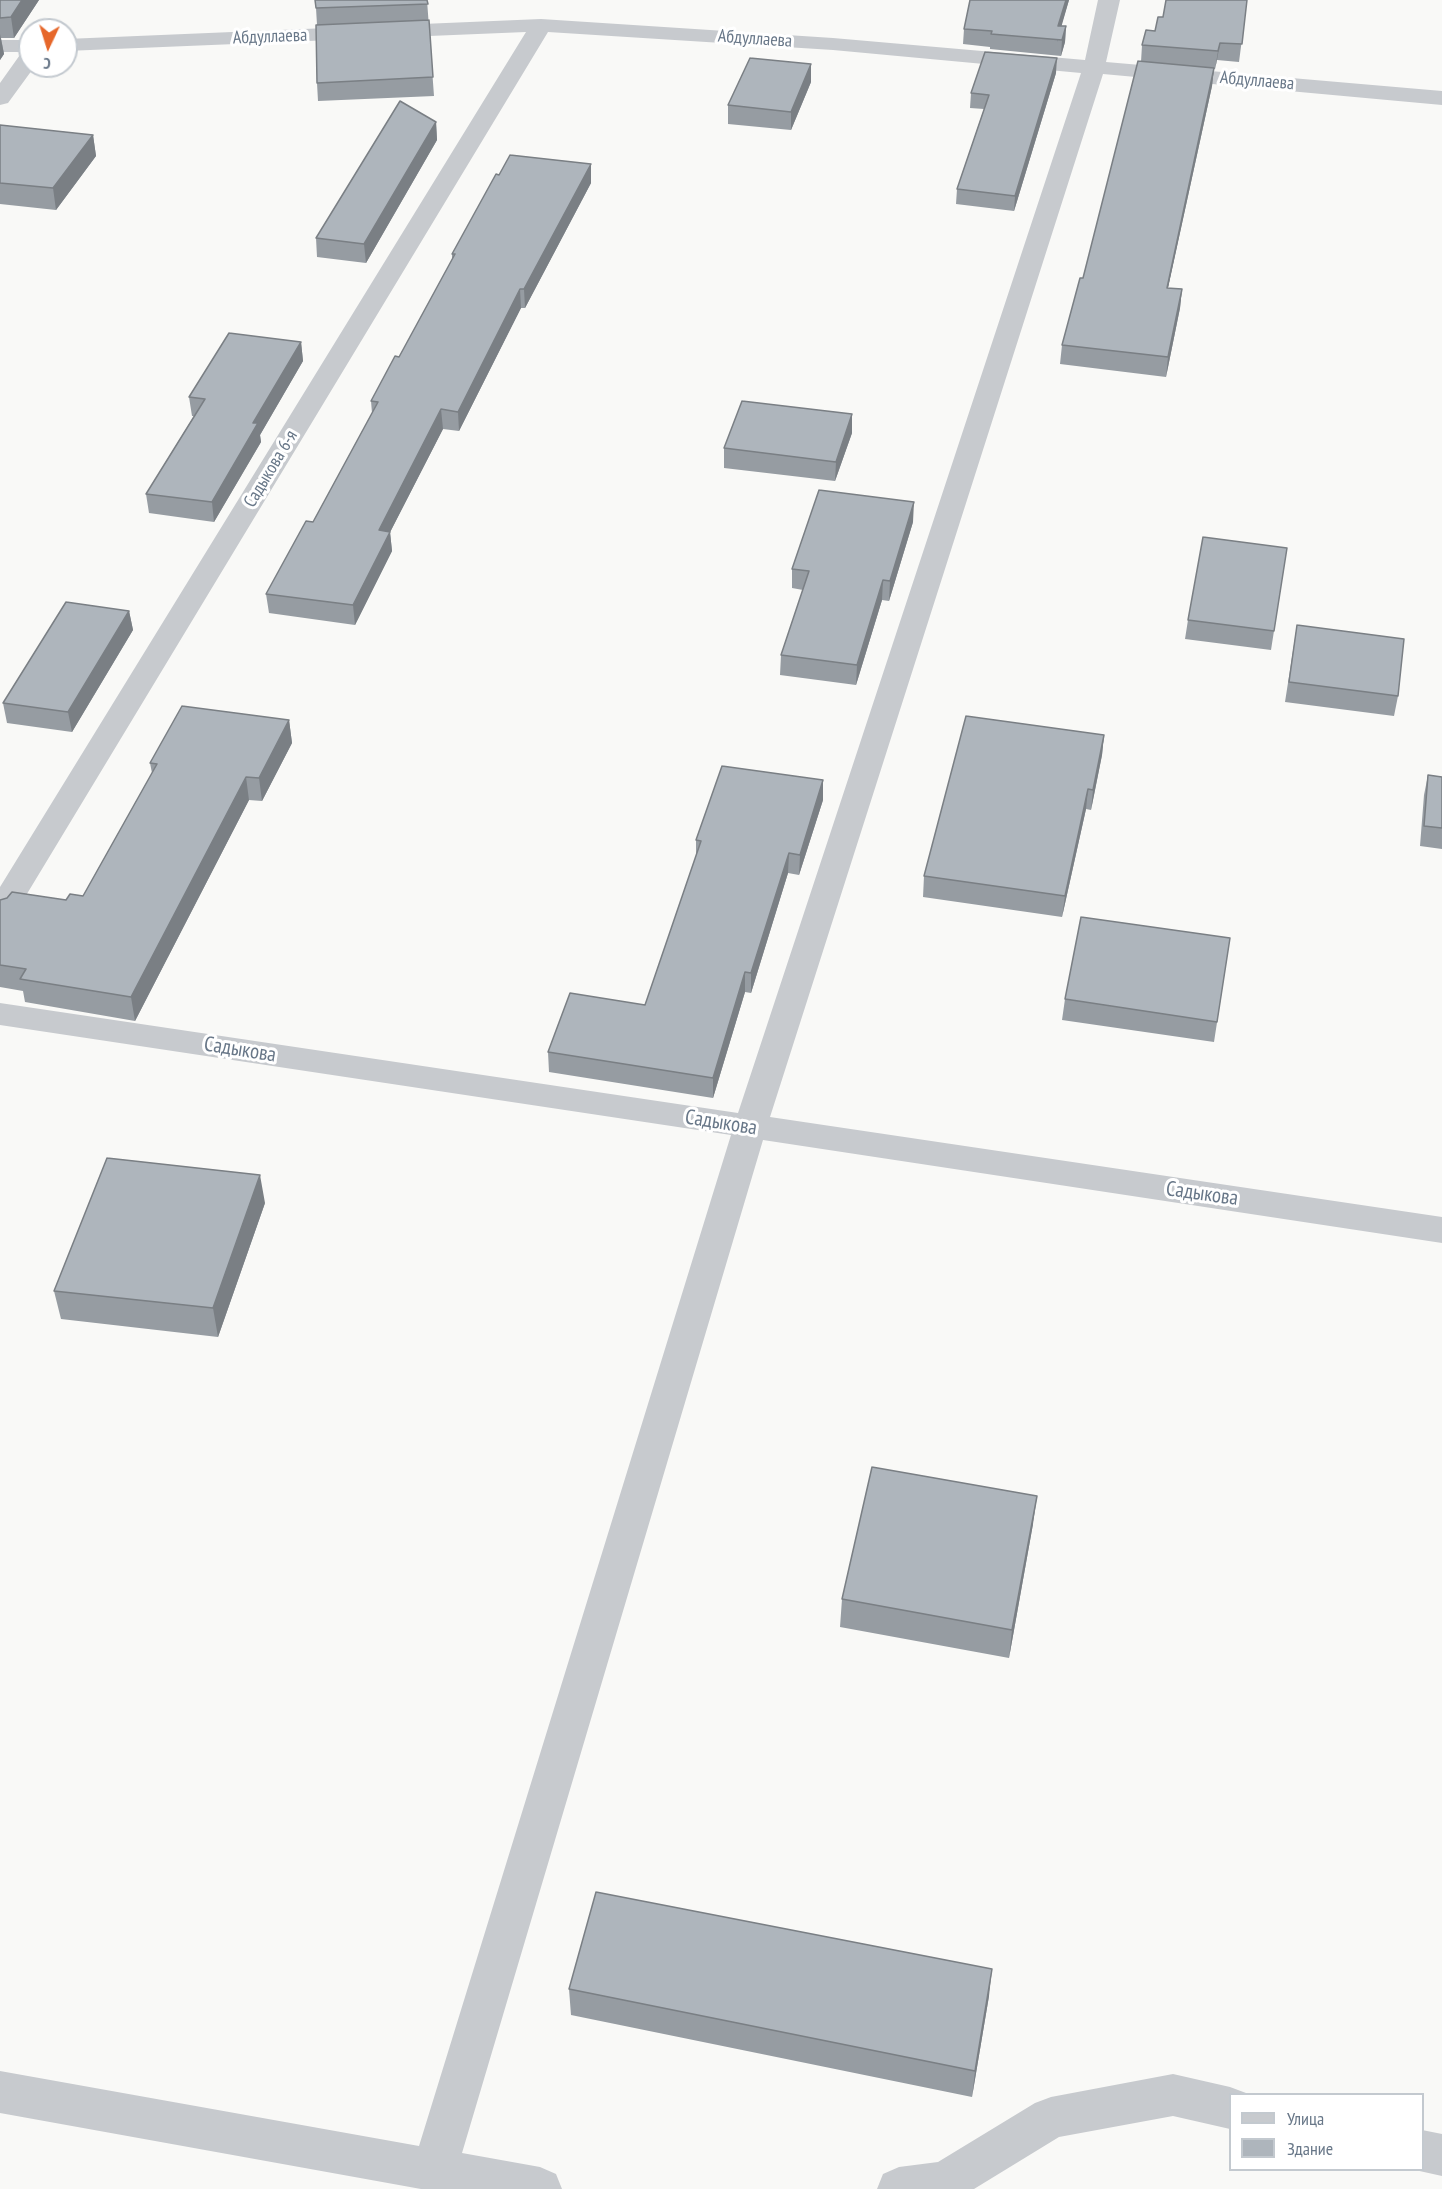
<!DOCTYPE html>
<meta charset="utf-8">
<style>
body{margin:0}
#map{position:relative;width:1442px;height:2189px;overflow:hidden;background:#f9f9f7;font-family:"PT Sans Narrow",sans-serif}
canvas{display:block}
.legend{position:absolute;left:1229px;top:2093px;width:195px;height:78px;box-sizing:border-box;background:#fff;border:2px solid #c3c9cf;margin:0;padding:8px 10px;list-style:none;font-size:18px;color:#687788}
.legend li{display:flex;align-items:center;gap:12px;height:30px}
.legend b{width:30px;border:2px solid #c3c9cf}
.north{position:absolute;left:18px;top:18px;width:60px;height:60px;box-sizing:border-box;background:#fff;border:2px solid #c3c9cf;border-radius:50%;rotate:184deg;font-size:16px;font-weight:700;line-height:24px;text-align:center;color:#687788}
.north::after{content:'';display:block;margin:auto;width:21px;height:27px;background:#e6672a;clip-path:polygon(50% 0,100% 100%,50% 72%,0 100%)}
</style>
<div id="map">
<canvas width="1442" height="2189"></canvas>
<ul class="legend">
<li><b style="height:8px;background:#c7cace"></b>Улица</li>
<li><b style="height:16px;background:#aeb5bc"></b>Здание</li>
</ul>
<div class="north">С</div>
</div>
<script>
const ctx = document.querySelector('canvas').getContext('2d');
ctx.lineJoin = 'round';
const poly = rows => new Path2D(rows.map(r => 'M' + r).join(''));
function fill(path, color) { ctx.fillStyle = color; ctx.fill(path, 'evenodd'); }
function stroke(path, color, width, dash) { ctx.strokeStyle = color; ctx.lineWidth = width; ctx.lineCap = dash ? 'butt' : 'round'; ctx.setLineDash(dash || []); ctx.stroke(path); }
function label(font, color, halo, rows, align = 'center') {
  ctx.font = font + ' "PT Sans Narrow",sans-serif'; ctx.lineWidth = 6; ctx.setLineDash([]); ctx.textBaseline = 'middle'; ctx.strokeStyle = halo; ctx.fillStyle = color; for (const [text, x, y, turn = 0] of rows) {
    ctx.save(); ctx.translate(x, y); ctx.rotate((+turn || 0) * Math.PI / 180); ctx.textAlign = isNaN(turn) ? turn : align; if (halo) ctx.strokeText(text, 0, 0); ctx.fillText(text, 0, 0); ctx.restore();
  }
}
fill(poly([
 [1098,0,1120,0,1106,62,1442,91,1442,105,1103,74,770,1117,1442,1217,1442,1243,763,1140,462,2153,540,2167,556,2174,562,2189,421,2189,0,2113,0,2071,419,2146,731,1135,0,1025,0,1003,738,1113,1081,73,833,50,548,32,16,912,11,919,0,922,0,887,526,32,66,51,66,39,541,19,833,38,1085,60,1098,0],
 [0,40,30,40,30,66,35,66,8,103,0,105,0,83,22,52,0,52,0,40],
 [1173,2074,1230,2087,1246,2093,1230,2094,1230,2129,1173,2116,1059,2137,974,2189,877,2189,883,2174,899,2167,938,2162,1035,2103,1051,2097,1173,2074],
 [1422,2130,1442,2134,1442,2176,1415,2170,1422,2170,1422,2130]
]), '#c7cace');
fill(poly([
 [0,0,39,0,14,38,1,38,4,54,0,60],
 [427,0,434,96,318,101,317,83,317,25,316,8],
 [970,0,1069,0,1061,26,1066,26,1065,42,1061,56,990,49,990,47,963,44,964,29],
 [1247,0,1239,62,1217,60,1215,69,1214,69,1212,86,1168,288,1182,289,1180,308,1166,377,1060,364,1062,345,1083,278,1141,62,1142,45,1155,31,1163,17],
 [1056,73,1014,211,956,204,957,189,984,109,970,108,971,93],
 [811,82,791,130,728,124,728,105],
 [436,122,437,140,366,263,317,257,316,238],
 [0,125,93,135,96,156,56,210,0,204],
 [591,164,591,183,525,308,521,308,459,431,443,429,390,532,392,551,355,625,269,613,266,594,313,522,372,413,371,401,399,357,452,260,452,254,499,175],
 [301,342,303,361,260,435,261,442,214,522,149,513,146,494,194,416,192,416,189,397],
 [852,414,852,433,835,481,724,468,724,448],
 [913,522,889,601,882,600,856,685,780,675,781,655,803,590,792,588,792,569],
 [1287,548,1271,650,1185,639,1188,620],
 [129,611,133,630,72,732,7,723,3,703],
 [1297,625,1398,696,1394,716,1285,702],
 [289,720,292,743,262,801,249,800,135,1021,25,1002,23,991,0,987,0,900,66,900,83,896,152,773,150,763],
 [1104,735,1102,755,1091,810,1086,809,1062,917,923,897,924,876],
 [1428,775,1442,777,1442,849,1420,846,1424,795],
 [823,800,799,875,788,873,751,993,745,992,713,1098,549,1072,548,1052,645,1005,696,856,696,840],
 [1230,938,1214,1042,1062,1020,1065,999],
 [265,1203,218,1337,61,1319,54,1291],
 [1033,1524,1009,1658,840,1627,842,1599],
 [569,1989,989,1996,972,2097,571,2015]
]), '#969ca2');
fill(poly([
 [22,0,39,0,14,38,11,17],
 [1066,0,1069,0,1057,42,1058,26],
 [1066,26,1065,42,1061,56,1062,40],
 [0,34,4,54,0,60],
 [1220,43,1217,60,1215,69,1218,51],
 [1057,58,1056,73,1014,211,1015,196],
 [811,64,811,82,791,130,791,112],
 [1214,68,1212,86,1164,306,1167,288],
 [436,122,437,140,366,263,364,244],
 [93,135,96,156,56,210,53,188],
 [591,164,591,183,525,308,524,289],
 [520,289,521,308,459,431,458,412],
 [1182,289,1180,308,1166,377,1168,357],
 [301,342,303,361,260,435,261,442,214,522,212,502,253,423],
 [441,409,443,429,381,550,379,530],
 [852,414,852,433,835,481,836,462],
 [914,502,913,522,889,601,890,581],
 [390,532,392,551,355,625,353,605],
 [883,580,882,600,856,685,857,665],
 [129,611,133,630,72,732,68,712],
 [289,720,292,743,262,801,259,778],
 [1104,735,1102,755,1091,810,1093,790],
 [246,777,249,800,135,1021,131,997],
 [823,780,823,800,799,875,800,855],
 [1088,789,1086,809,1062,917,1065,896],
 [789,853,788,873,751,993,751,973],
 [745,972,745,992,713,1098,713,1078],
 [260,1175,265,1203,218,1337,213,1308],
 [1037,1496,1033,1524,1009,1658,1012,1630],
 [992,1969,989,1996,972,2097,975,2071]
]), '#7a7f84');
const building = poly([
 [0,0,22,0,11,17,0,18,0,0],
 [315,0,427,0,428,4,316,8,315,0],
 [970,0,1066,0,1058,26,1066,26,1062,40,991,34,992,31,964,29,970,0],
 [1166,0,1247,0,1242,44,1220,43,1218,51,1142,45,1146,30,1155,31,1158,17,1163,17,1166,0],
 [429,20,433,77,317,83,316,25,429,20],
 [985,52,1057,58,1015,196,957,189,989,95,971,93,985,52],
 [750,58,811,64,791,112,728,105,750,58],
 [1138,61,1214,68,1167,288,1182,289,1168,357,1062,345,1080,278,1083,278,1138,61],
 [400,101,436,122,364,244,316,238,400,101],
 [0,125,93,135,53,188,0,183,0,125],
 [510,155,591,164,524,289,520,289,458,412,441,409,379,530,390,532,353,605,266,594,306,521,313,522,378,402,371,401,395,356,399,357,455,254,452,254,496,174,499,175,510,155],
 [229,333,301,342,253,423,258,423,212,502,146,494,205,399,189,397,229,333],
 [742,401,852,414,836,462,724,448,742,401],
 [819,490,914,502,890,581,883,580,857,665,781,655,809,571,792,569,819,490],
 [1203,537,1287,548,1274,631,1188,620,1203,537],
 [66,602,129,611,68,712,3,703,66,602],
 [1297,625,1404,639,1398,696,1289,682,1297,625],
 [182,706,289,720,259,778,246,777,131,997,20,979,26,969,0,965,0,900,7,898,12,892,66,900,70,894,83,896,157,764,150,763,182,706],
 [966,716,1104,735,1093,790,1088,789,1065,896,924,876,966,716],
 [722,766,823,780,800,855,789,853,751,973,745,972,713,1078,548,1052,570,993,645,1005,701,841,696,840,722,766],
 [1428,775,1442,777,1442,828,1424,826,1428,775],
 [1081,917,1230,938,1217,1022,1065,999,1081,917],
 [107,1158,260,1175,213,1308,54,1291,107,1158],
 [872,1467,1037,1496,1012,1630,842,1599,872,1467],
 [596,1892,992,1969,975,2071,569,1989,596,1892]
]);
fill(building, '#aeb5bc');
stroke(building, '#7a7f84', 1.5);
label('18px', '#687788', '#fff', [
 ["Абдуллаева",270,37,-2],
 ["Абдуллаева",755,39,4],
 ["Абдуллаева",1257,81,5],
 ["Садыкова 6-я",271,469,-59]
]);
label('21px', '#687788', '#fff', [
 ["Садыкова",240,1050,9],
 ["Садыкова",721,1123,9],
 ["Садыкова",1202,1194,8]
]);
</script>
